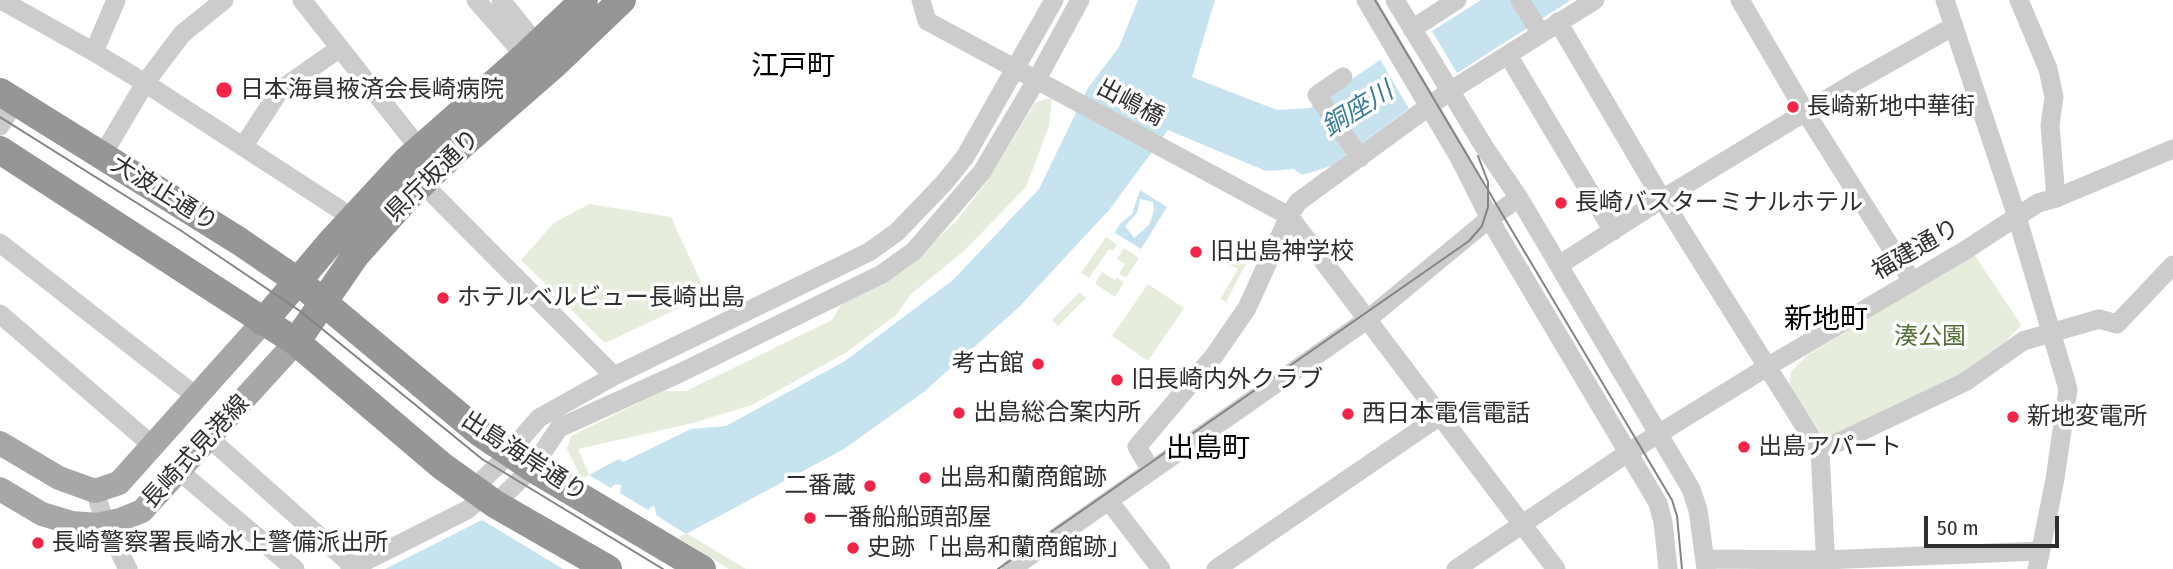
<!DOCTYPE html>
<meta charset="utf-8">
<style>
body{margin:0}
#map{position:relative;width:2173px;height:569px;overflow:hidden;background:#fff;font-family:"Fira Sans Condensed",sans-serif}
canvas{display:block}
.scale{position:absolute;left:1924px;top:516px;width:135px;height:32px;box-sizing:border-box;border:4px solid #2f2f2f;border-top:0;padding-left:9px;font-size:21px;line-height:24px;white-space:nowrap;color:#2f2f2f;-webkit-text-stroke:5px #fff;paint-order:stroke}
</style>
<div id="map">
<canvas width="2173" height="569"></canvas>
<div class="scale">50 m</div>
</div>
<script>
const ctx = document.querySelector('canvas').getContext('2d');
ctx.lineJoin = 'round';
function fill(path, color) { ctx.fillStyle = color; ctx.fill(path, 'evenodd'); }
const poly = rows => new Path2D(rows.map(r => 'M' + r).join(''));
function stroke(path, color, width, dash) { ctx.strokeStyle = color; ctx.lineWidth = width; ctx.lineCap = dash ? 'butt' : 'round'; ctx.setLineDash(dash || []); ctx.stroke(path); }
function label(font, color, halo, rows, align = 'center') {
  ctx.font = font + ' "Fira Sans Condensed","Noto Sans JP",sans-serif'; ctx.lineWidth = 7; ctx.setLineDash([]); ctx.textBaseline = 'middle'; ctx.strokeStyle = halo; ctx.fillStyle = color; for (const [text, x, y, turn = 0] of rows) {
    ctx.save(); ctx.translate(x, y); ctx.rotate((+turn || 0) * Math.PI / 180); ctx.textAlign = isNaN(turn) ? turn : align; if (halo) ctx.strokeText(text, 0, 0); ctx.fillText(text, 0, 0); ctx.restore();
  }
}
fill(poly([
 [1046,99,1052,99,1049,126,1026,187,964,251,911,294,896,315,847,352,752,405,693,423,578,449,589,475,746,569,729,569,581,478,567,449,571,436,663,391,686,391,832,320,842,303,927,249,956,221,987,182,1035,103],
 [589,204,671,217,707,295,605,343,521,260,554,223],
 [1106,237,1117,245,1113,251,1109,249,1089,278,1081,273],
 [1258,241,1226,302,1220,299,1238,269,1223,261],
 [1124,248,1139,258,1126,278,1119,274,1125,264,1117,259],
 [1974,254,2021,325,2006,341,1954,379,1826,441,1789,385,1791,372,1806,356],
 [1102,272,1115,280,1117,277,1124,282,1115,297,1095,284],
 [1148,284,1184,308,1148,361,1112,336],
 [1080,292,1086,298,1058,326,1052,320]
]), '#e7eddc');
fill(poly([
 [1138,0,1215,0,1192,77,1277,110,1310,108,1409,40,1432,31,1481,0,1571,0,1457,73,1331,166,1302,175,1294,169,1266,171,1168,130,1110,209,1019,307,925,391,844,449,686,534,612,569,385,569,482,520,589,475,619,459,623,462,691,429,726,426,845,361,953,280,1039,189,1088,88,1119,47],
 [1140,190,1167,207,1141,249,1115,233,1120,224,1132,214],
 [1140,199,1153,202,1154,210,1149,225,1134,238,1125,226,1137,213]
]), '#c7e3ef');
fill(poly([
 [1432,31,1457,73,1409,109,1380,59,1401,44],
 [589,475,611,488,615,484,621,485,620,493,648,510,652,506,655,507,656,515,686,534,612,569,563,569,482,520]
]), '#fff');
stroke(poly([
 [1,0,94,52,145,83,353,218],
 [302,0,419,148],
 [476,0,525,56],
 [501,0,537,45],
 [921,0,927,21,1289,216,1556,569],
 [1366,0,1460,159,1494,227,1658,503,1663,522,1668,569],
 [1395,0,1483,145,1519,198,1691,489,1698,510,1706,569],
 [1520,0,1541,34],
 [1740,0,1806,113,1912,281],
 [1945,0,2017,217,2068,389,2055,479,2037,569],
 [2019,0,2048,69,2054,97,2050,125,2056,198],
 [1558,22,1662,199,1820,451,1826,569],
 [1412,29,1457,0],
 [94,52,116,0],
 [1508,55,1613,231],
 [1343,77,1317,95,1360,158],
 [0,126,15,101],
 [243,147,280,90,340,48],
 [102,156,145,83,182,34,224,0],
 [422,183,614,376],
 [0,243,197,397],
 [1559,265,1662,199,1855,82,1954,26],
 [0,314,153,446],
 [209,438,353,566],
 [1820,451,1965,382,2023,341,2099,319,2117,324,2173,265],
 [1151,470,1137,447,1214,356,1247,308,1289,216,1298,202,1450,91,1595,0],
 [179,471,295,569],
 [473,489,498,465,539,418,614,376,869,252,897,232,944,183,965,157,1054,0],
 [95,491,105,523,128,569],
 [1109,501,1161,569],
 [495,504,532,468,559,428,682,372,882,274,914,251,982,172,1037,79,1080,0],
 [1705,559,1825,560,2039,551],
 [350,569,467,510,484,496],
 [1011,569,1368,319,1490,218,1519,198],
 [1216,569,1440,416],
 [1456,569,1629,452,1767,367,1964,251,2038,203,2056,198,2173,149]
]), '#ccc', 19);
stroke(poly([
 [0,443,59,478,95,491,119,483,263,322],
 [0,489,42,514,72,523,97,525,120,520,142,511,296,342]
]), '#a7a7a7', 24);
stroke(poly([
 [0,92,239,241,299,282,480,433,532,468,702,569],
 [0,150,296,342,442,466,495,504,608,569],
 [263,322,331,242,406,161,525,56,584,0],
 [296,342,355,256,405,200,462,145,555,64,622,0]
]), '#969696', 28);
stroke(poly([
 [1375,0,1672,500,1677,516,1682,569],
 [0,117,180,230,300,311,482,459,663,569],
 [998,569,1469,241,1482,226,1488,207,1488,182,1478,156]
]), '#848484', 2);
for (const [x, y, r, color] of [
 [224,90,9,"#f22548"],
 [1793,107,7,"#f22548"],
 [1561,203,7,"#f22548"],
 [1196,252,7,"#f22548"],
 [443,298,7,"#f22548"],
 [1038,364,7,"#f22548"],
 [1117,380,7,"#f22548"],
 [959,413,7,"#f22548"],
 [1348,414,7,"#f22548"],
 [2013,417,7,"#f22548"],
 [1744,447,7,"#f22548"],
 [925,478,7,"#f22548"],
 [870,486,7,"#f22548"],
 [810,518,7,"#f22548"],
 [38,543,7,"#f22548"],
 [853,548,7,"#f22548"]
]) { const dot = new Path2D(); dot.arc(x, y, r, 0, 2 * Math.PI); ctx.fillStyle = color; ctx.fill(dot); stroke(dot, '#fff', 2.5); }
label('24px', '#2f2f2f', '#fff', [
 ["日本海員掖済会長崎病院",240,90],
 ["長崎新地中華街",1807,107],
 ["長崎バスターミナルホテル",1575,203],
 ["旧出島神学校",1210,252],
 ["ホテルベルビュー長崎出島",457,298],
 ["考古館",1024,364,"right"],
 ["旧長崎内外クラブ",1131,380],
 ["出島総合案内所",973,413],
 ["西日本電信電話",1362,414],
 ["新地変電所",2027,417],
 ["出島アパート",1758,447],
 ["出島和蘭商館跡",939,478],
 ["二番蔵",856,486,"right"],
 ["一番船船頭部屋",824,518],
 ["長崎警察署長崎水上警備派出所",52,543],
 ["史跡「出島和蘭商館跡」",867,548]
], 'left');
label('24px', '#2f2f2f', '#fff', [
 ["出嶋橋",1130,103,28],
 ["県庁坂通り",433,176,-44],
 ["大波止通り",164,194,32],
 ["福建通り",1916,250,-30],
 ["長崎式見港線",196,452,-47],
 ["出島海岸通り",524,457,33]
]);
label('24px', '#576f39', '#fff', [
 ["湊公園",1930,337]
]);
label('italic 26px', '#377b98', '#fff', [
 ["銅座川",1358,110,-32]
]);
label('28px', '#000', '#fff', [
 ["江戸町",793,67],
 ["新地町",1826,320],
 ["出島町",1208,449]
]);
</script>
